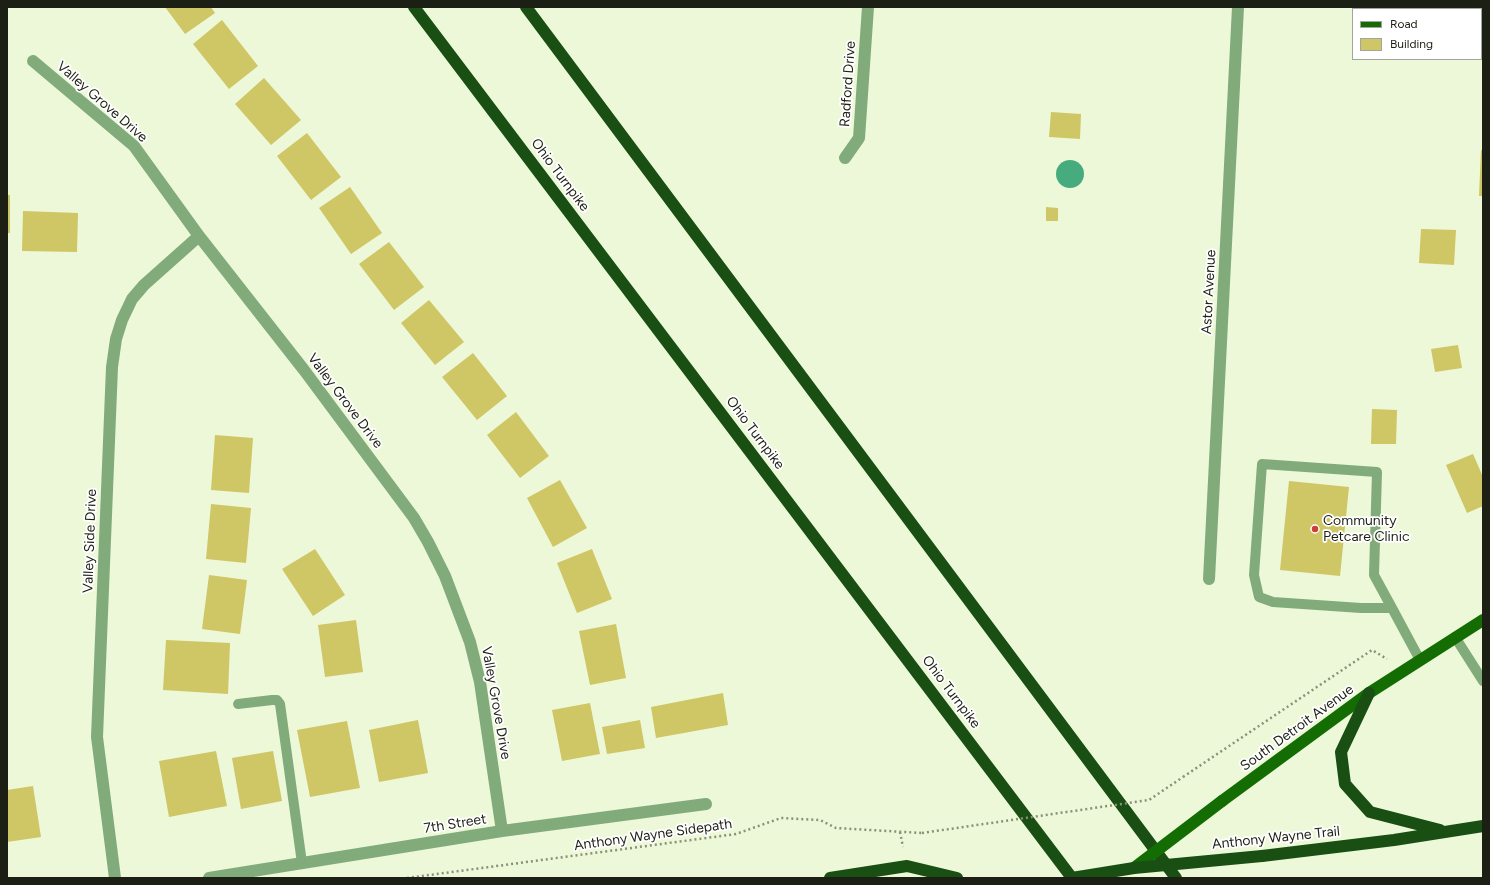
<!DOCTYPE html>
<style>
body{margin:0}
#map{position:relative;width:1490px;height:885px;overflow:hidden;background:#edf8d8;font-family:Figtree,sans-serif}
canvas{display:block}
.frame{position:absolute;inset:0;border:8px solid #1c1f14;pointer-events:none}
.legend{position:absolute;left:1352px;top:8px;width:130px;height:52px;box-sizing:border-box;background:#fff;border:1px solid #a4a5a1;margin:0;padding:5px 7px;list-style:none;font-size:12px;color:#1c1f14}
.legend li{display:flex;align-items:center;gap:8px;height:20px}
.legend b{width:20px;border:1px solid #a4a5a1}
</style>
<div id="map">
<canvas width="1490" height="885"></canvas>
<div class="frame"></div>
<ul class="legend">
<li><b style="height:5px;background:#136d03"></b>Road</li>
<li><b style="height:11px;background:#cfc665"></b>Building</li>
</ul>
</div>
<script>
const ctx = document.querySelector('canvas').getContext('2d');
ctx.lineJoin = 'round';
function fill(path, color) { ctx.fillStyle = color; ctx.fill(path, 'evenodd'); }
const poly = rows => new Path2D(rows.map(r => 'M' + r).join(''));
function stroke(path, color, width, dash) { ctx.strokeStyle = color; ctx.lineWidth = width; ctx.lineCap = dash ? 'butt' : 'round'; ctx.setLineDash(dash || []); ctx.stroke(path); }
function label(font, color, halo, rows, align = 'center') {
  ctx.font = font + ' Figtree,sans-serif'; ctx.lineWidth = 3.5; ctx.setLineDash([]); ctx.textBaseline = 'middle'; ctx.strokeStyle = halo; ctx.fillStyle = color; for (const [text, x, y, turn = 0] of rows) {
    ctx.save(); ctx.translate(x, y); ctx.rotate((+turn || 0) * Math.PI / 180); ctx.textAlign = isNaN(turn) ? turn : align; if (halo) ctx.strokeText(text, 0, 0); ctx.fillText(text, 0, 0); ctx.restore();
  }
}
fill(poly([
 '1056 174a14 14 0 1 1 28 0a14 14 0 1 1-28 0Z'
]), '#46ac7d');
fill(poly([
 [165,7,211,7,215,13,185,34],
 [222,20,258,66,229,89,193,44],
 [264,78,301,120,271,145,235,104],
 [1051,112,1081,114,1080,139,1049,137],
 [307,133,341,177,311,200,277,156],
 [1481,150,1483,150,1483,196,1479,196],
 [350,187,382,233,351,254,319,208],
 [7,195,10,195,10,233,7,233],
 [1046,207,1058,208,1058,221,1046,221],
 [23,211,78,213,77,252,22,251],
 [1421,229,1456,230,1454,265,1419,263],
 [389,242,424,287,394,310,359,264],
 [429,300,464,342,435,365,401,323],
 [1458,345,1462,368,1435,372,1431,349],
 [473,353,507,396,477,420,442,377],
 [1372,409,1397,410,1396,444,1371,444],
 [516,412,549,456,520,478,487,435],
 [215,435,253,438,249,493,211,490],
 [1473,454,1483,477,1483,506,1467,513,1446,465],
 [560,480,587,528,553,547,527,498],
 [1289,481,1349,487,1340,576,1280,570],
 [211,504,251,508,246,563,206,559],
 [315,549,345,595,313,616,282,569],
 [592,549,612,599,577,613,557,563],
 [209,575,247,580,240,634,202,629],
 [356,620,363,672,325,677,318,625],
 [616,624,626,678,590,685,579,631],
 [166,640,230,643,228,694,163,690],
 [723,693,728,725,656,738,651,707],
 [590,703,600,754,562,761,552,710],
 [418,720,428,773,379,782,369,730],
 [640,720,645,748,607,754,602,727],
 [347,721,360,788,310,797,297,730],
 [216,751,227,806,169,817,159,761],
 [273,751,282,801,241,809,232,758],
 [33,786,41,837,7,842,7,790]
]), '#cfc665');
stroke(poly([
 [1183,777,1372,650,1387,659],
 [900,832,903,847],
 [407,878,736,834,781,818,820,820,836,828,922,833]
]), '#89907a', 2.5, [2, 3]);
stroke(poly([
 [1392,608,1361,608,1273,602,1259,597,1254,575,1262,464,1377,472,1374,575,1392,608,1420,660],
 [1455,637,1483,681],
 [238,704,272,700,277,700,280,704,302,863]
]), '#82ab7c', 10);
stroke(poly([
 [33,61,134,146,199,236,304,370,414,518,428,542,445,576,470,642,480,682,502,831],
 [845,158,859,138,868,7],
 [1209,579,1238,7],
 [115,878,97,737,112,367,116,339,122,320,132,299,144,285,199,236],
 [209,878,502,831,706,804]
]), '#82ab7c', 12);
stroke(poly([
 [1222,801,1369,693,1483,620]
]), '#136d03', 12);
stroke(poly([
 [414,7,1072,878],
 [526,7,1176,878],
 [1369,693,1341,752,1345,784,1370,812,1440,830],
 [1262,856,1394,840,1483,826],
 [830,878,907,866,957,878]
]), '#194f12', 12);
stroke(poly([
 [922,833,1149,800,1183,777]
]), '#89907a', 2.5, [2, 3]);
stroke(poly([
 [1134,868,1222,801]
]), '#136d03', 12);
stroke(poly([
 [1072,878,1134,868,1262,856]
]), '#194f12', 12);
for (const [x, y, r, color] of [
 [1315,529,4,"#cd3f34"]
]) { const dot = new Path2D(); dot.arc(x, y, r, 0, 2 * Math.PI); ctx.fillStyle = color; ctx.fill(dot); stroke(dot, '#fff', 1.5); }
label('14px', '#1c1f14', '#fff', [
 ["Radford Drive",848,84,-86],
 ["Valley Grove Drive",102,102,41],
 ["Ohio Turnpike",560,175,53],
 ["Astor Avenue",1209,292,-87],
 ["Valley Grove Drive",345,401,53],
 ["Ohio Turnpike",755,433,53],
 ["Valley Side Drive",90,541,-88],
 ["Ohio Turnpike",951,692,53],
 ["Valley Grove Drive",496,703,80],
 ["South Detroit Avenue",1297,728,-36],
 ["7th Street",455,824,-9],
 ["Anthony Wayne Sidepath",653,835,-8],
 ["Anthony Wayne Trail",1276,838,-6]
]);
label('14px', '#1c1f14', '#fff', [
 ["Community",1323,521],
 ["Petcare Clinic",1323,537]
], 'left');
</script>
